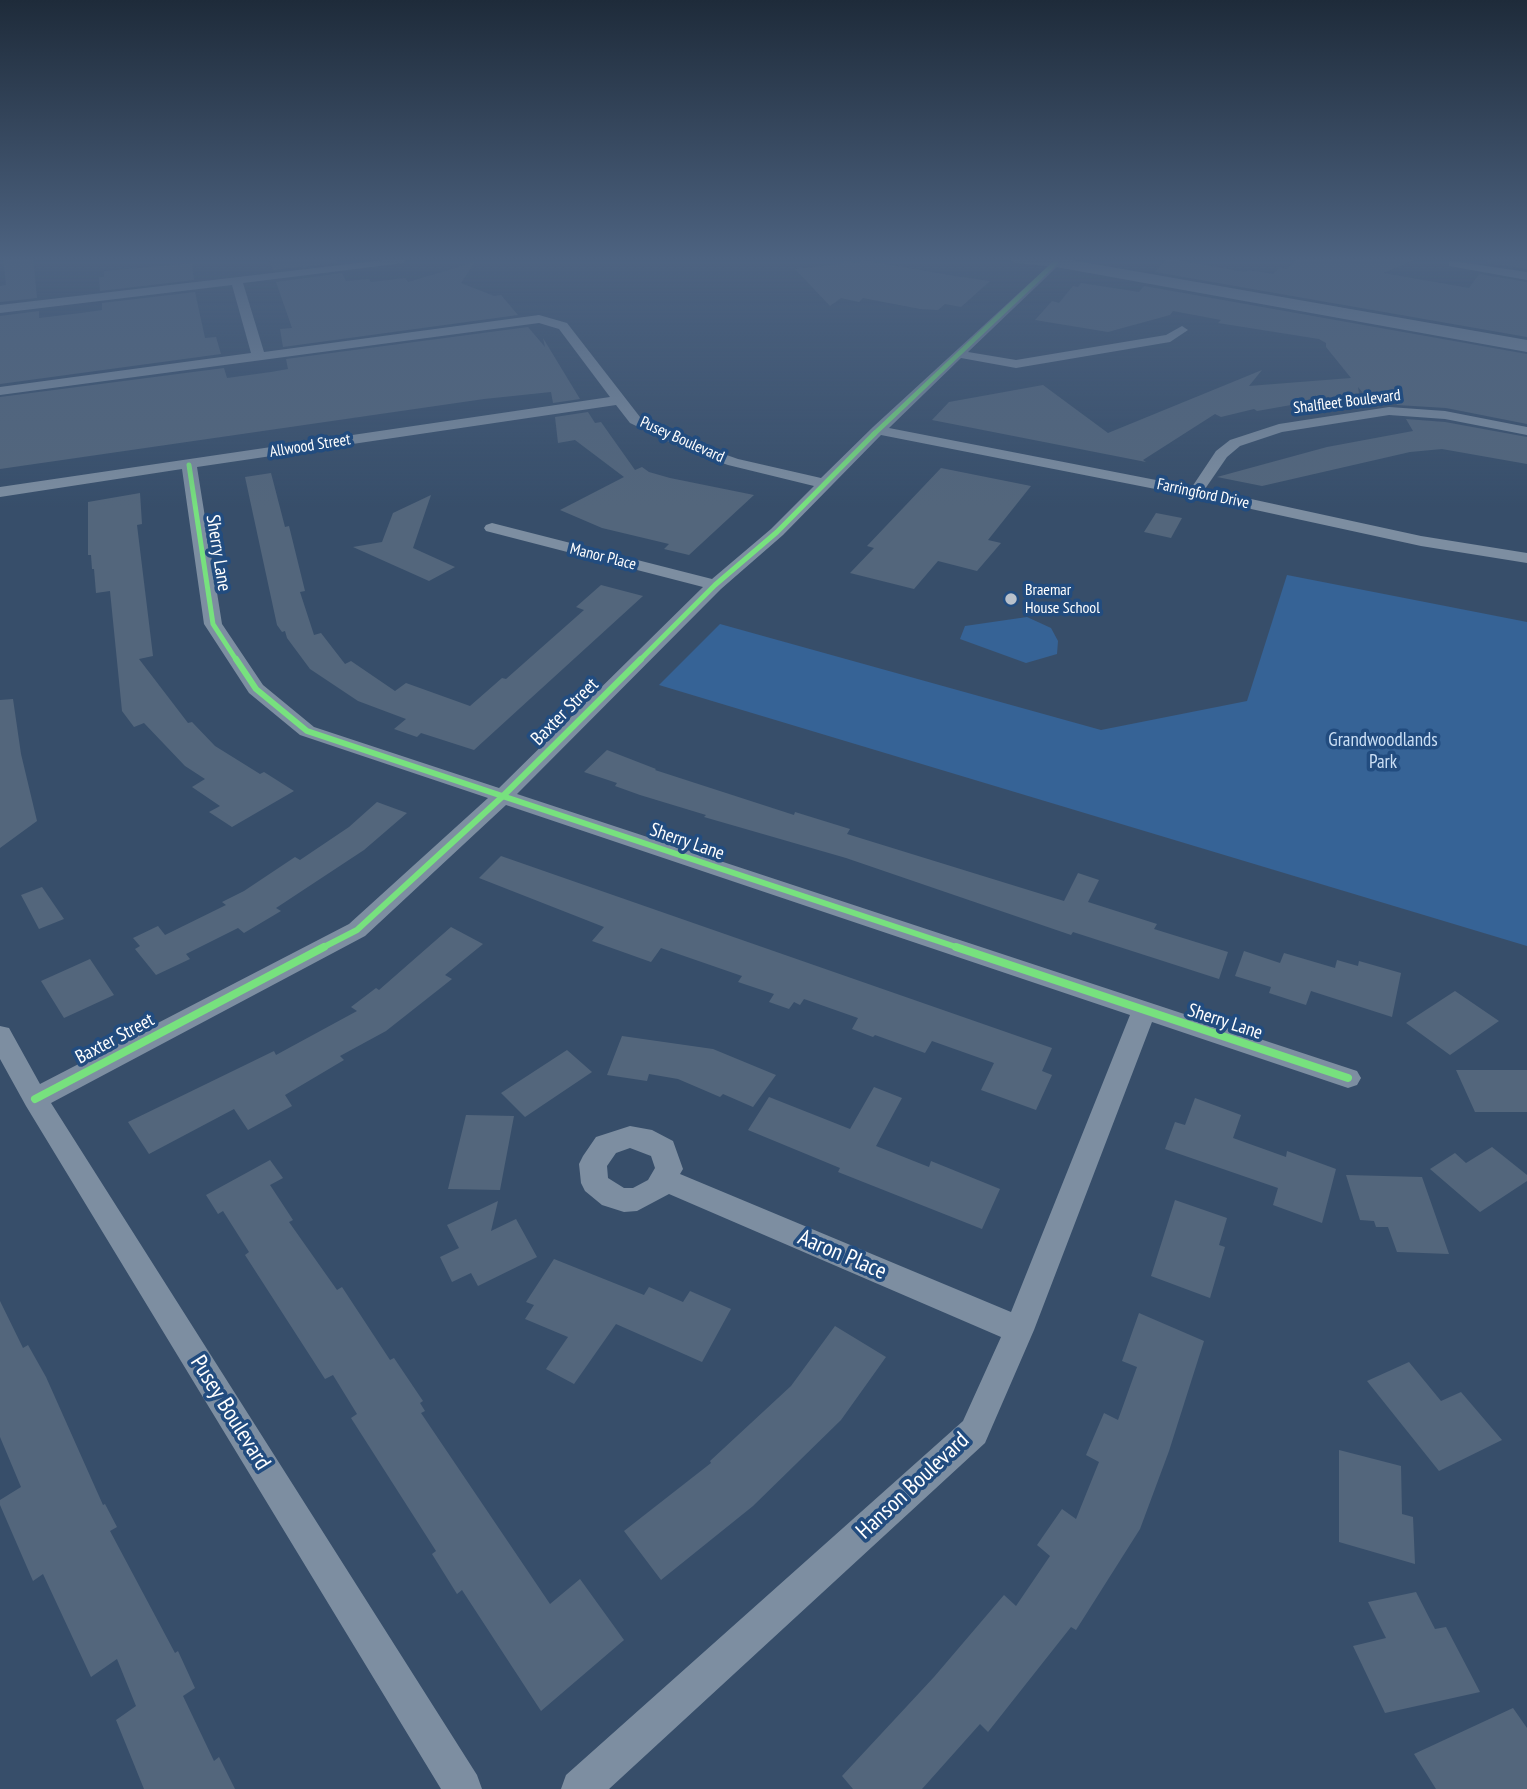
<!DOCTYPE html>
<style>
body{margin:0}
canvas{display:block;background:#374e6a}
</style>
<canvas width="1527" height="1789"></canvas>
<script>
const ctx = document.querySelector('canvas').getContext('2d');
ctx.lineJoin = 'round';
function fill(path, color) { ctx.fillStyle = color; ctx.fill(path, 'evenodd'); }
const poly = rows => new Path2D(rows.map(r => 'M' + r).join(''));
function stroke(path, color, width, dash) { ctx.strokeStyle = color; ctx.lineWidth = width; ctx.lineCap = dash ? 'butt' : 'round'; ctx.setLineDash(dash || []); ctx.stroke(path); }
function label(font, color, halo, rows, align = 'center') {
  ctx.font = font + ' "PT Sans Narrow",sans-serif'; ctx.lineWidth = 7; ctx.setLineDash([]); ctx.textBaseline = 'middle'; ctx.strokeStyle = halo; ctx.fillStyle = color; for (const [text, x, y, turn = 0] of rows) {
    ctx.save(); ctx.translate(x, y); ctx.rotate((+turn || 0) * Math.PI / 180); ctx.textAlign = isNaN(turn) ? turn : align; if (halo) ctx.strokeText(text, 0, 0); ctx.fillText(text, 0, 0); ctx.restore();
  }
}
fill(poly([
 [1287,575,1527,622,1527,946,659,685,720,624,1101,730,1247,701],
 [1027,617,1051,628,1058,641,1057,654,1026,663,960,639,965,626]
]), '#366396');
fill(poly([
 [3,258,33,258,37,298,0,302,0,286,6,285],
 [268,258,335,258,338,263,273,270],
 [1167,258,1245,272,1248,270,1273,274,1279,268,1287,269,1297,258,1420,258,1383,273,1469,288,1479,274,1527,282,1527,337,1155,272],
 [1489,258,1527,261,1527,269,1486,263],
 [863,260,955,276,990,281,961,307,945,304,938,310,920,309,863,298,859,302,841,298,830,306,795,269,840,264,845,261,859,263],
 [475,262,461,283,494,296,501,295,518,315,283,347,280,329,292,328,276,282,342,273,346,281,369,279,371,282,405,278,408,282],
 [192,263,194,280,100,291,99,277,104,277,104,271],
 [1081,283,1139,292,1144,286,1527,354,1527,424,1446,408,1397,405,1390,393,1363,393,1358,387,1359,393,1257,411,1254,409,1221,417,1215,414,1143,460,1146,462,932,420,949,402,1043,385,1108,433,1262,370,1249,386,1351,378,1326,347,1326,343,1319,339,1218,323,1221,320,1173,311,1170,315,1108,332,1035,320,1052,301,1059,303,1073,286,1078,287],
 [195,292,205,338,216,337,221,354,0,384,0,316,39,311,39,318,81,313,102,310,102,303],
 [528,327,545,347,543,338,580,399,553,403,551,392,484,399,0,469,0,397,224,368,227,378,271,372,288,369,286,359],
 [588,412,595,423,601,422,635,470,642,467,649,472,670,478,754,495,689,555,664,549,669,544,602,528,560,510,624,477,575,440,558,443,555,417],
 [1406,419,1445,422,1527,437,1527,464,1442,449,1410,452,1262,486,1217,477,1327,447,1413,431],
 [941,468,1031,486,988,540,1001,543,977,571,938,561,914,589,850,573,874,548,867,546],
 [271,473,285,527,289,526,305,591,300,592,314,635,321,633,345,664,351,661,395,691,406,683,470,706,502,678,506,679,584,610,576,607,601,585,643,596,474,750,421,733,417,737,394,729,406,719,358,701,310,669,287,638,285,631,282,632,277,625,245,477],
 [140,493,142,524,137,525,153,656,139,659,188,723,192,722,215,746,260,774,264,772,294,791,232,827,209,812,220,806,192,787,205,779,185,766,144,723,134,727,122,711,110,591,96,593,94,569,92,569,91,555,88,555,88,502],
 [431,495,413,548,455,567,429,581,353,547,382,542,393,513],
 [1156,513,1182,518,1171,538,1144,532],
 [13,699,21,754,37,821,0,848,0,700],
 [607,750,656,769,655,770,794,815,795,812,850,829,847,834,1064,901,1078,873,1099,880,1088,902,1157,924,1154,929,1228,952,1219,979,1073,932,1071,935,846,858,704,817,706,815,640,795,615,786,617,783,584,772],
 [377,802,407,813,364,850,276,908,281,911,244,933,238,928,186,954,190,959,156,975,135,949,140,946,133,938,158,926,165,935,226,905,222,902,244,891,295,857,300,860,349,827],
 [501,856,1052,1048,1042,1071,1052,1075,1036,1110,981,1090,994,1063,932,1041,925,1053,875,1035,873,1037,852,1029,858,1018,804,999,800,1005,794,1002,789,1009,769,1002,774,994,738,982,742,976,661,948,651,962,592,941,604,927,479,878],
 [42,887,64,919,39,929,21,895],
 [451,927,483,944,445,975,452,979,386,1031,340,1056,344,1060,285,1095,292,1106,248,1130,234,1109,149,1154,128,1122,274,1051,276,1055,357,1011,351,1007,376,988,379,990],
 [1244,951,1280,963,1284,953,1335,968,1337,960,1358,966,1359,961,1401,973,1392,1017,1311,991,1306,1005,1269,993,1271,987,1235,976],
 [90,959,114,995,64,1018,41,981],
 [1455,991,1499,1021,1450,1055,1406,1023],
 [622,1036,713,1049,776,1075,753,1107,723,1094,720,1097,678,1079,649,1074,647,1081,607,1075],
 [567,1050,592,1072,525,1117,501,1093],
 [1456,1070,1527,1070,1527,1112,1475,1112],
 [874,1087,902,1098,876,1146,929,1167,931,1161,1000,1189,982,1229,838,1172,840,1168,748,1130,769,1097,850,1129],
 [1195,1098,1241,1115,1233,1138,1286,1157,1287,1151,1336,1169,1322,1223,1273,1205,1278,1188,1165,1149,1175,1122,1185,1125],
 [466,1115,514,1116,500,1190,448,1189],
 [1492,1147,1527,1175,1527,1181,1480,1212,1430,1169,1455,1153,1466,1163],
 [270,1160,283,1178,270,1185,293,1220,289,1222,337,1290,342,1287,390,1360,394,1358,423,1401,420,1403,425,1411,421,1413,550,1604,580,1579,624,1640,541,1711,462,1590,457,1594,432,1554,436,1551,351,1418,357,1414,333,1375,325,1379,245,1255,249,1252,223,1211,218,1214,206,1195],
 [1346,1175,1422,1177,1449,1254,1397,1252,1388,1227,1376,1227,1374,1221,1360,1220],
 [1175,1200,1227,1218,1219,1245,1225,1247,1210,1298,1151,1276],
 [498,1201,491,1231,516,1219,537,1257,478,1286,471,1273,452,1282,440,1257,459,1248,447,1225],
 [554,1259,644,1295,649,1287,683,1302,690,1291,731,1309,702,1362,616,1324,574,1384,546,1369,568,1337,525,1319,534,1305,526,1302],
 [0,1301,23,1348,28,1345,46,1377,103,1505,105,1504,117,1527,110,1531,175,1653,178,1651,195,1688,183,1696,214,1761,219,1757,235,1789,144,1789,116,1720,136,1706,117,1659,91,1677,43,1574,33,1581,0,1505,0,1500,21,1487,0,1437],
 [1139,1313,1204,1341,1169,1451,1140,1529,1076,1630,1071,1627,988,1732,980,1724,922,1789,853,1789,842,1776,934,1677,1004,1595,1016,1606,1050,1556,1037,1545,1062,1509,1076,1519,1099,1462,1086,1455,1104,1413,1118,1420,1137,1367,1122,1361],
 [835,1326,886,1357,841,1420,753,1506,661,1580,624,1531,711,1463,710,1461,791,1386],
 [1409,1362,1441,1401,1461,1392,1502,1440,1439,1471,1367,1381],
 [1339,1450,1401,1466,1402,1514,1413,1517,1415,1564,1339,1542],
 [1416,1592,1435,1629,1446,1627,1480,1692,1385,1713,1353,1646,1386,1638,1368,1602],
 [1513,1708,1527,1728,1527,1789,1436,1789,1414,1754]
]), '#53667c');
fill(poly([
 [400,258,406,261,404,263,243,283,264,352,539,315,567,323,640,417,698,445,738,459,821,478,873,427,1056,259,1062,262,1060,264,968,352,1016,360,1166,335,1182,326,1188,330,1170,342,1016,368,961,358,889,428,1192,487,1216,451,1230,440,1279,424,1389,407,1445,411,1527,427,1527,435,1445,419,1389,415,1282,432,1240,446,1227,457,1205,489,1421,536,1527,553,1527,563,1421,546,1196,497,881,435,783,535,721,589,517,794,1357,1071,1361,1078,1357,1085,1348,1088,1152,1022,1034,1330,985,1443,609,1789,561,1789,566,1775,963,1421,1001,1337,669,1194,637,1211,624,1212,602,1205,585,1191,581,1183,579,1164,583,1156,596,1137,630,1126,652,1130,673,1141,683,1169,680,1174,1011,1312,1130,1015,506,805,365,936,51,1103,477,1775,482,1789,441,1789,26,1106,0,1059,0,1026,9,1028,40,1084,349,924,488,798,300,735,249,693,204,624,182,469,0,497,0,487,610,397,559,329,539,323,0,395,0,387,251,353,232,285,0,313,0,305,400,258],
 [616,405,630,423,688,451,728,465,814,486,771,529,712,579,492,523,486,525,484,528,486,531,703,587,499,788,314,727,263,685,222,624,197,467,616,405],
 [630,1148,651,1156,655,1168,648,1180,633,1188,624,1188,608,1178,607,1166,616,1153,630,1148],
 [1453,261,1527,272,1527,280,1449,266,1449,262,1453,261]
]), '#7d8ea1');
fill(poly([
 [1007,258,1060,258,1527,340,1527,352,1056,267,1015,263,1007,258]
]), '#78899d');
stroke(poly([
 [873,435,1056,262]
]), '#77e17e', 4.5);
stroke(poly([
 [189,465,213,624,237,661],
 [639,661,715,585,777,532,875,433]
]), '#77e17e', 5);
stroke(poly([
 [236,659,256,689,307,731,962,949],
 [320,949,357,930,503,796,641,659]
]), '#77e17e', 6);
stroke(poly([
 [956,947,1348,1078],
 [35,1099,324,947]
]), '#77e17e', 8);
const sky = ctx.createLinearGradient(0, 0, 0, 508);
sky.addColorStop(0, '#1e2b3a');
sky.addColorStop(0.51, '#4d6381');
sky.addColorStop(1, '#4d638100');
ctx.fillStyle = sky;
ctx.fillRect(0, 0, 1527, 508);
for (const [x, y, r, color] of [
 [1011,599,7,"#b9c1cb"]
]) { const dot = new Path2D(); dot.arc(x, y, r, 0, 2 * Math.PI); ctx.fillStyle = color; ctx.fill(dot); stroke(dot, '#224c7f', 2.5); }
label('16px', '#fff', '#224c7f', [
 ["Shalfleet Boulevard",1347,402,-7],
 ["Pusey Boulevard",682,440,24],
 ["Allwood Street",310,446,-9],
 ["Farringford Drive",1203,494,12],
 ["Manor Place",603,557,14]
]);
label('16px', '#fff', '#224c7f', [
 ["Braemar",1025,590],
 ["House School",1025,608]
], 'left');
label('19px', '#fff', '#224c7f', [
 ["Sherry Lane",218,553,81],
 ["Baxter Street",565,712,-45],
 ["Sherry Lane",687,842,19],
 ["Sherry Lane",1225,1022,18],
 ["Baxter Street",115,1039,-28]
]);
label('19px', '#cbdff5', '#224c7f', [
 ["Grandwoodlands",1383,741],
 ["Park",1383,763]
]);
label('23px', '#fff', '#224c7f', [
 ["Aaron Place",842,1255,23],
 ["Pusey Boulevard",230,1413,58],
 ["Hanson Boulevard",913,1486,-43]
]);
</script>
